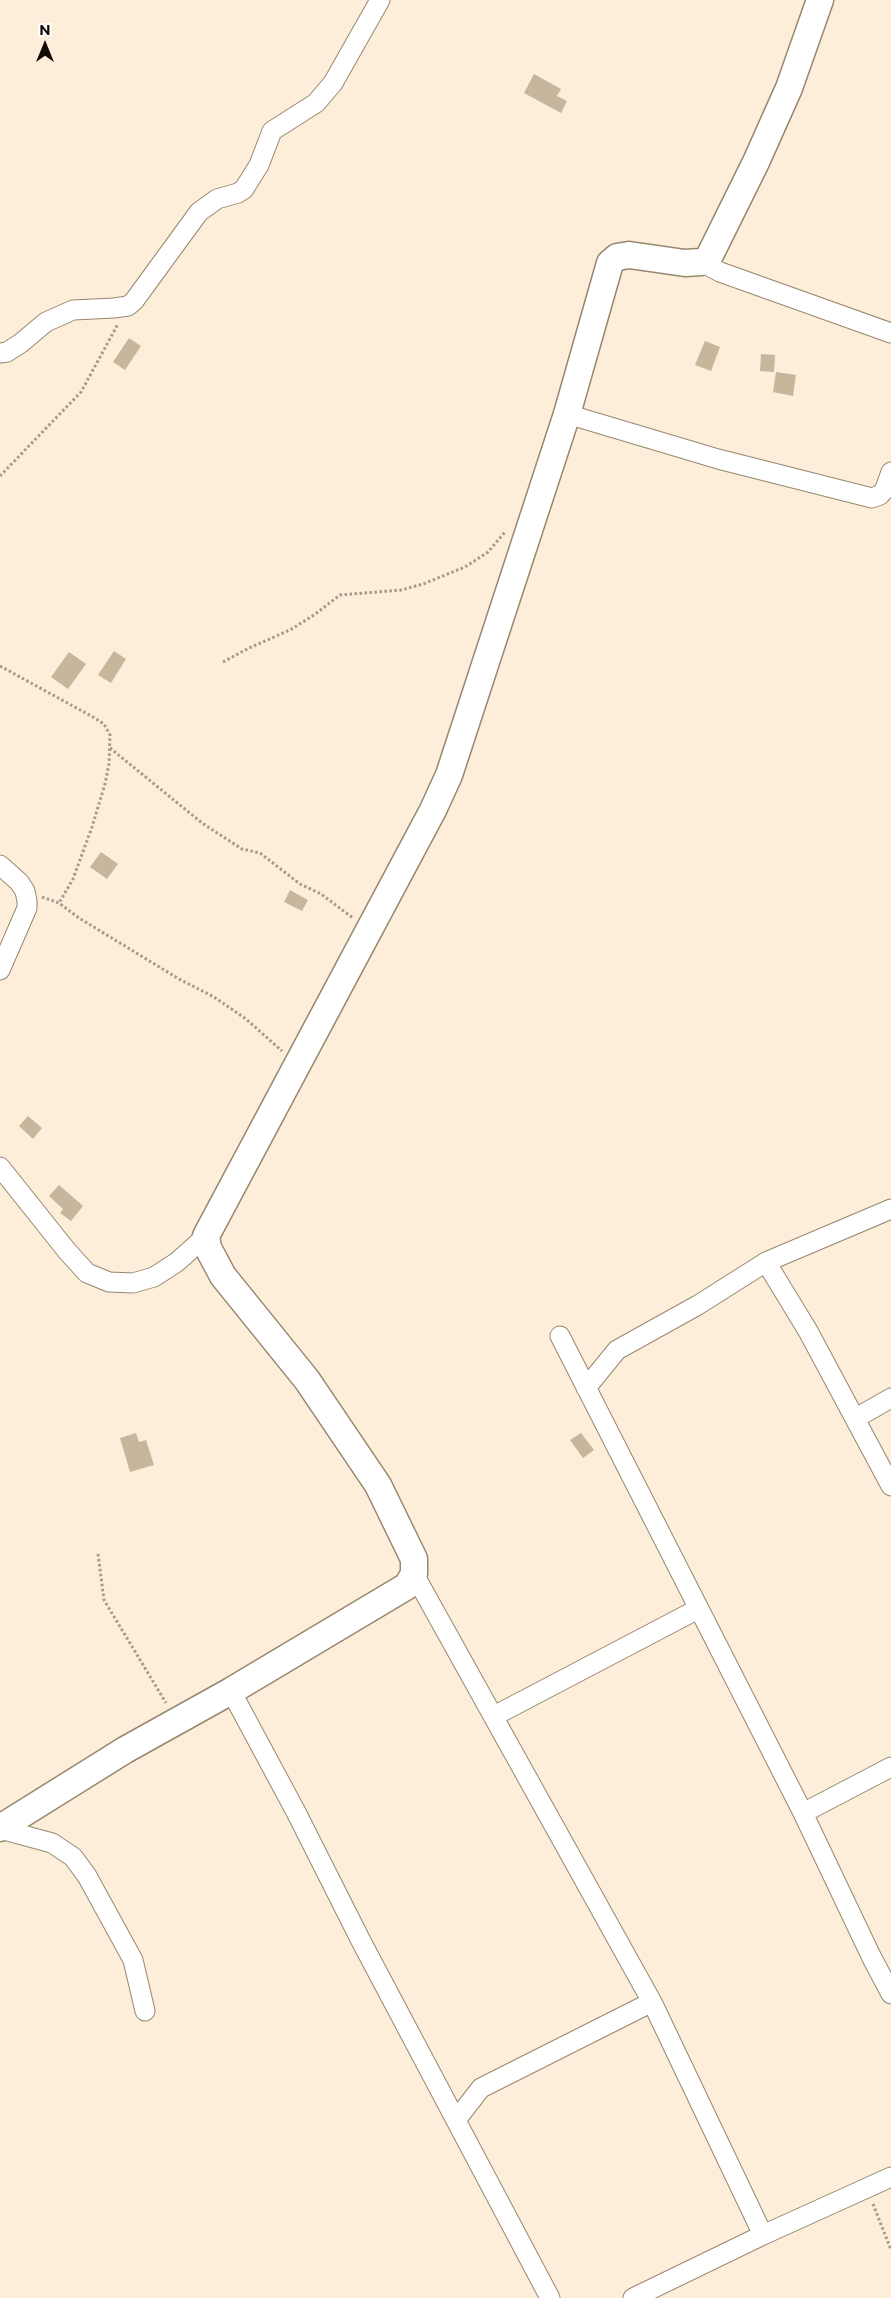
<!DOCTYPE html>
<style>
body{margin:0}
#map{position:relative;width:891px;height:2298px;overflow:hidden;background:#fdeed9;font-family:Montserrat,sans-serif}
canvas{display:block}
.north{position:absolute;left:20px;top:20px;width:50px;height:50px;-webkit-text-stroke:4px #fff;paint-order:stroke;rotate:0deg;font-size:14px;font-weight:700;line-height:20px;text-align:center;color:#110b04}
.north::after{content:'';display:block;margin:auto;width:18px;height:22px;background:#110b04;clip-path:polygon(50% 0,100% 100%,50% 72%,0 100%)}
</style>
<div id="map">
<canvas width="891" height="2298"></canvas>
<div class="north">N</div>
</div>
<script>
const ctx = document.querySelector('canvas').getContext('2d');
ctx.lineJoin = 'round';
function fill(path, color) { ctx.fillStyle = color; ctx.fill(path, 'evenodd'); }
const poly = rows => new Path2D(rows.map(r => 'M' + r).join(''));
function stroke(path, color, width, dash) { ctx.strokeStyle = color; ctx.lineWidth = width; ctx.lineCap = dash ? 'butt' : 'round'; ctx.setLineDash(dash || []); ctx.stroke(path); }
fill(poly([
 [534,74,561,89,557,96,567,101,561,113,524,93],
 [129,338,141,346,125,370,113,362],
 [705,341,720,347,711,371,695,365],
 [761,354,775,355,774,372,760,371],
 [776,372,796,375,793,396,773,392],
 [114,651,126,659,111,683,98,675],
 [69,652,86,664,68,689,51,677],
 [101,852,118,864,107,879,90,867],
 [290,890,308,900,302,911,284,902],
 [28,1116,42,1128,33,1139,19,1126],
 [59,1185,83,1206,71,1221,60,1213,63,1209,49,1196],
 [136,1433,139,1442,146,1440,154,1465,130,1472,120,1438],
 [581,1433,594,1450,583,1458,570,1440]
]), '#c7b59c');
const street = poly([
 [701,262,720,272,891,333],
 [0,353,7,352,21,343,46,322,73,310,114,308,128,306,134,301,199,212,217,199,238,193,244,189,259,165,272,131,316,103,333,83,380,0],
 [567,414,718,459,872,498,880,495,885,489,891,472],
 [0,865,19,882,25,891,27,901,27,908,0,970],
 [0,1167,67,1251,87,1273,109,1282,133,1283,154,1277,177,1262,206,1236],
 [766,1262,808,1331,891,1486],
 [560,1336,803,1813,871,1956,891,1994],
 [586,1388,617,1350,698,1305,766,1262,891,1209],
 [856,1418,891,1398],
 [414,1574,652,2002,763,2235],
 [231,1691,296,1812,361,1941,550,2298],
 [494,1716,698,1609],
 [803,1813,891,1767],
 [0,1829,52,1843,73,1857,87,1876,133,1960,145,2011],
 [456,2120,481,2088,652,2002],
 [633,2298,763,2235,891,2177]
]);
const secondary = poly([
 [0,1828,125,1750,231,1691,407,1586,414,1574,414,1559,378,1485,307,1380,223,1276,208,1248,206,1236,433,810,449,775,567,414,610,263,617,257,629,255,685,263,701,262,708,259,756,162,789,88,820,0]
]);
stroke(street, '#98876f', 21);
stroke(secondary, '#98876f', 29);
stroke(poly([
 [0,476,81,392,118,324],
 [223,662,249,648,290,630,314,615,340,595,401,590,423,584,465,567,488,552,505,532],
 [0,666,93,717,104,724,110,735,109,764,105,784,92,827,73,879,59,903],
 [110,748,202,823,242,849,260,853,300,884,321,894,353,918],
 [42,897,59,903,79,918,179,979,214,997,246,1019,282,1051],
 [98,1554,104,1600,166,1703],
 [873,2204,891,2250]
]), '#a69a8b', 3, [2.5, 2.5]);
stroke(street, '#fff', 19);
stroke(secondary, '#fff', 26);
</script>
